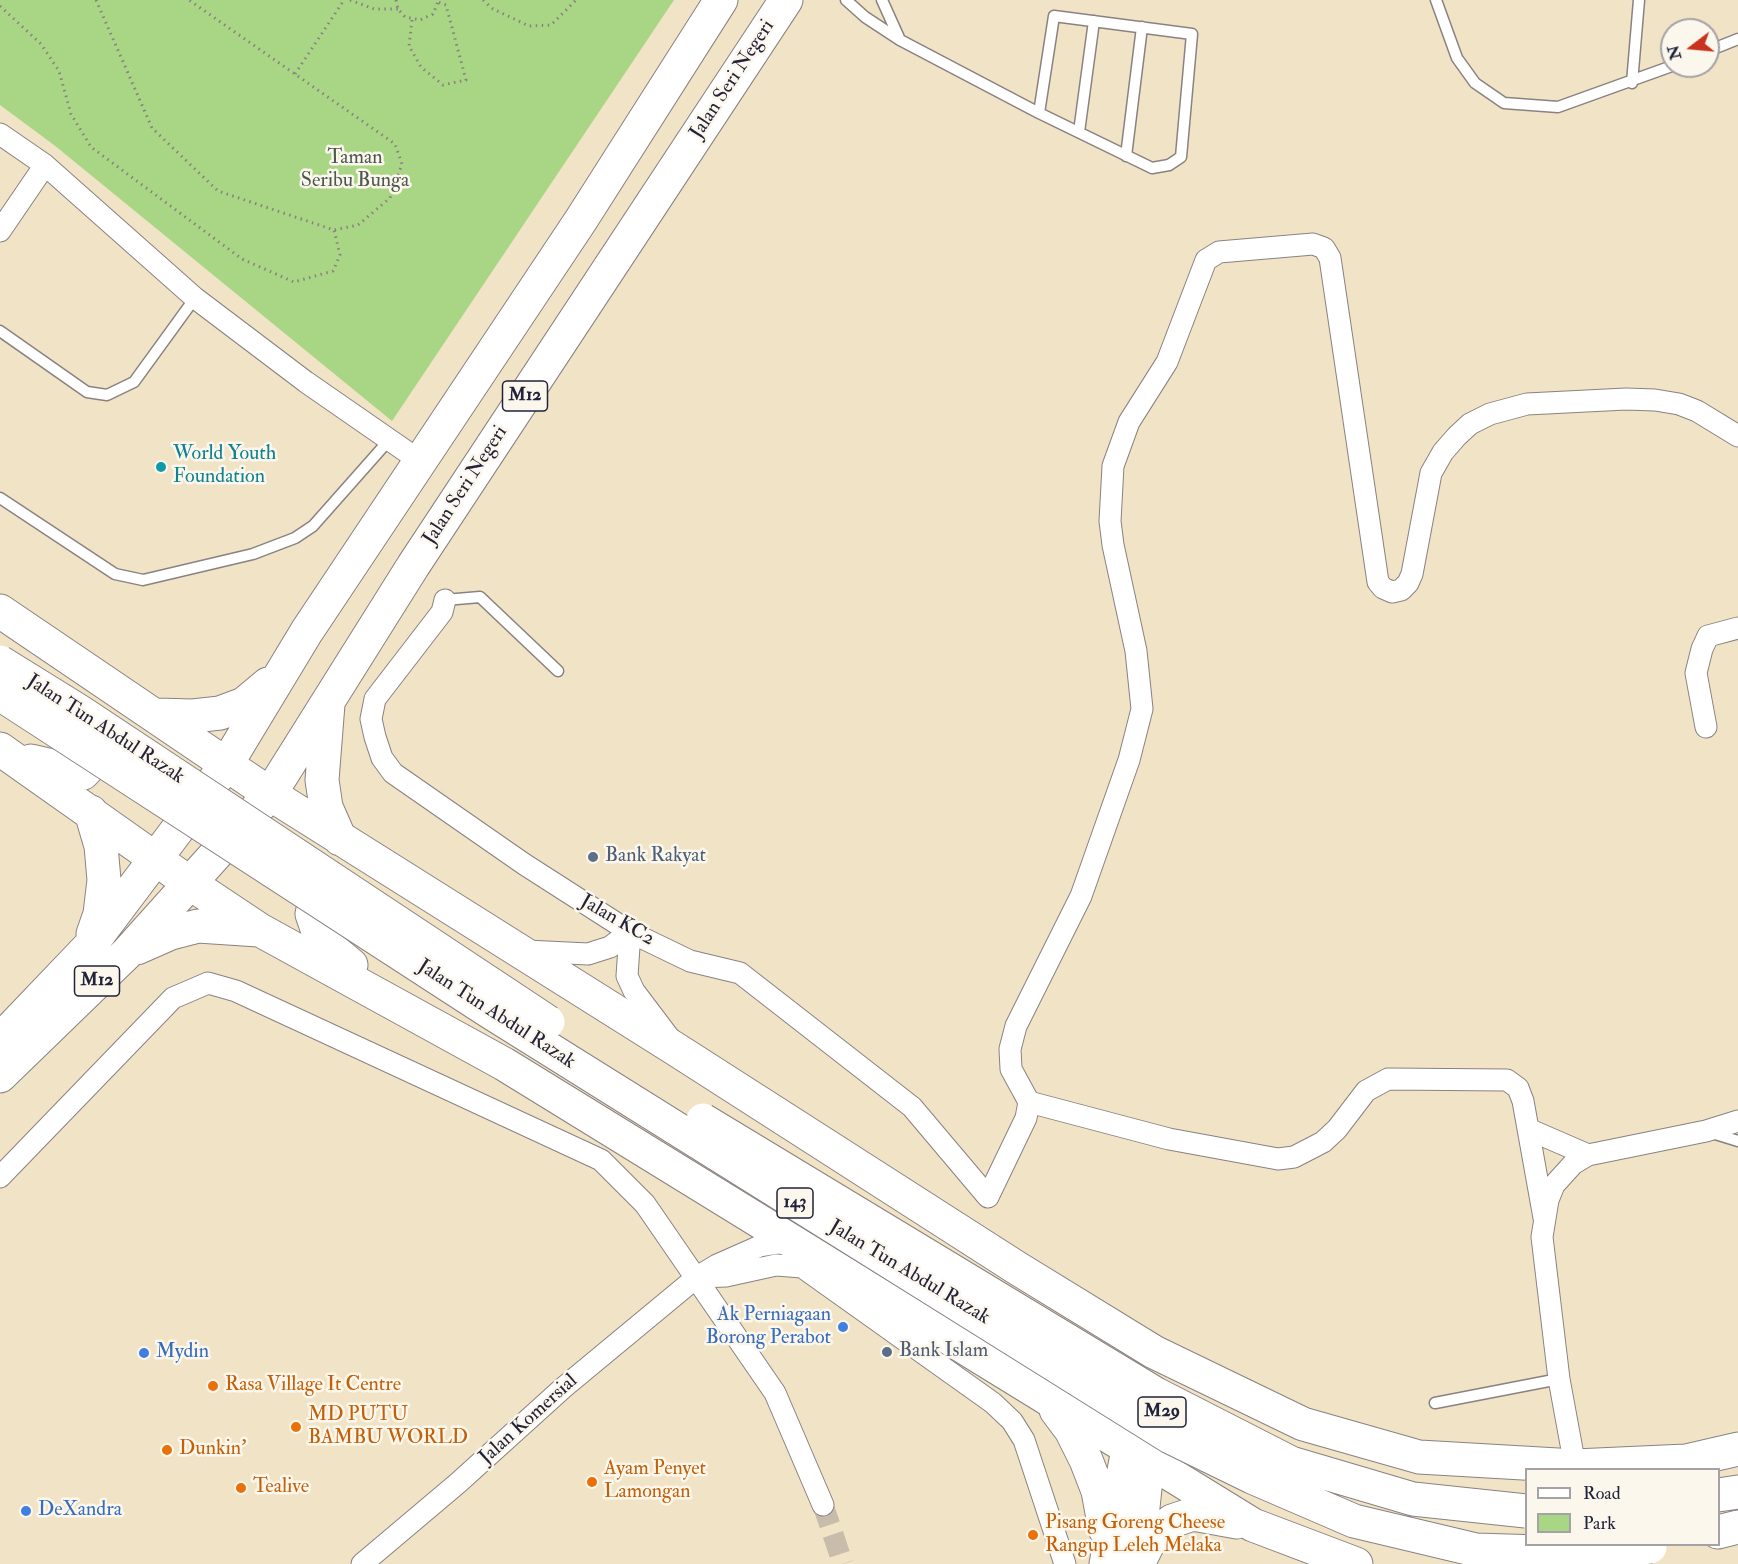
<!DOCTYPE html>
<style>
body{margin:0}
#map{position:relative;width:1738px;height:1564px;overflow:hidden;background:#f1e3c6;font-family:"IM FELL Double Pica",serif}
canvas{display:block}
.legend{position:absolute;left:1525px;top:1468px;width:195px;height:78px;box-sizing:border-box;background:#fbf7ec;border:2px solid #a4a2a5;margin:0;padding:8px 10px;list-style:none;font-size:18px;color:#22223b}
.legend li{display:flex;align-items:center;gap:12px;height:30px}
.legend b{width:30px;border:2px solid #a4a2a5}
.north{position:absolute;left:1660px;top:18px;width:60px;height:60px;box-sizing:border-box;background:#fbf7ec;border:2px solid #a4a2a5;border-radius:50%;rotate:254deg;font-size:16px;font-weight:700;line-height:24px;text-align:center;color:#22223b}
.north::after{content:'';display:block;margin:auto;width:21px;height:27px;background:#c8321e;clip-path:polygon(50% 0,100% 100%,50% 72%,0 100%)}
</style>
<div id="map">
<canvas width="1738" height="1564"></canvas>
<ul class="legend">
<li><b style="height:8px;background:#fff"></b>Road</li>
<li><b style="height:16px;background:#a9d684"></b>Park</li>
</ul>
<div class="north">N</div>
</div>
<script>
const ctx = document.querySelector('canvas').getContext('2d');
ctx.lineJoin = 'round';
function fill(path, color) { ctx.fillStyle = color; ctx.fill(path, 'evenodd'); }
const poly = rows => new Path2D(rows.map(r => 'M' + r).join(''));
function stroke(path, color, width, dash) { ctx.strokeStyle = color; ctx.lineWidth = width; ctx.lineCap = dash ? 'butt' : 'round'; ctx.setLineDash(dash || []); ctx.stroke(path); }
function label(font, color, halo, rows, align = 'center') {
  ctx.font = font + ' "IM FELL Double Pica",serif'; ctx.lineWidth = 5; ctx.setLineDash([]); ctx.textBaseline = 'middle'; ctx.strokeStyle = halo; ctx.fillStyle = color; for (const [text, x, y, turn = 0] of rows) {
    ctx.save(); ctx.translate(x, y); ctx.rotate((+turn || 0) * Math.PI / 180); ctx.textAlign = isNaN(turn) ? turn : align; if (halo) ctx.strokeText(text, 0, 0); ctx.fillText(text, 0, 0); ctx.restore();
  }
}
fill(poly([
 [0,0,674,0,392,421,54,145,0,105]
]), '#a9d684');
stroke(poly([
 [823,1505,843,1564]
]), '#c8bcaa', 21, [21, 10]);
const lane = poly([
 [846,0,865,17,900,40,1039,113,1152,168,1169,165,1181,157,1192,34,1054,16,1039,113],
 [882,0,900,40],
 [1436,0,1457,58,1475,83,1504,103,1558,107,1672,66],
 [1708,51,1738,39],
 [1632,83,1639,0],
 [1079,132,1094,21],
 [1126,156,1142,27],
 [0,331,87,392,107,395,134,382,195,298],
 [0,498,115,574,143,580,253,554,295,538,313,526,390,439],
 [445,600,480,597,558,671],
 [1712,1133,1738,1141],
 [1435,1403,1559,1379]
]);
const street = poly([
 [0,134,45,165,195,298,306,382,420,461],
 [0,231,45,165],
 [445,600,442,612,375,699,371,719,375,737,382,758,393,773,524,864,630,932,690,961,740,973,912,1107,988,1197,1026,1118,1029,1102,1011,1069,1010,1049,1016,1026,1081,896,1129,760,1142,709,1136,651,1113,545,1110,521,1113,466,1129,422,1167,362,1206,260,1219,252,1313,244,1324,248,1330,258,1378,582,1383,588,1392,592,1401,590,1408,583,1412,574,1431,473,1443,452,1457,436,1470,424,1490,414,1527,404,1626,399,1655,400,1679,404,1697,411,1738,436],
 [1706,727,1696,673,1702,649,1708,636,1738,628],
 [630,932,627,976,634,991,671,1040],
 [526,951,588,954,610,947,630,932],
 [1029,1102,1169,1139,1278,1159,1294,1157,1323,1142,1337,1129,1366,1091,1388,1079,1507,1080,1518,1088,1523,1101,1544,1218],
 [1528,1129,1588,1155],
 [0,1177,173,998,208,983,236,991,601,1160,645,1204,775,1393,823,1505],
 [699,1277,726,1276,776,1265,802,1267,993,1403,1012,1421,1024,1440,1065,1564],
 [1575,1466,1559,1379,1542,1237,1548,1200,1554,1185,1573,1164,1588,1155,1706,1131,1738,1121],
 [362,1564,458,1483,563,1388,697,1277,717,1265,760,1246,779,1243,794,1245]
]);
const primary = poly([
 [0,611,270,794,677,1050,1017,1268,1154,1352,1303,1424,1419,1457,1575,1466,1686,1461,1738,1449],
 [328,704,322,780,326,807,340,839],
 [156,715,193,716,220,713,244,704,268,684],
 [0,749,191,884,260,930,504,1064,1253,1525,1356,1564],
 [31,761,83,773,106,748,107,734],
 [91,812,101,846,104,880,100,914,93,934],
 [329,877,318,887,312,914,321,940,351,965],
 [137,948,171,933,198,926,259,930],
 [0,1040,89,947,226,765,307,631,581,220,721,0],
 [0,1076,128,952,270,794,413,566,786,0],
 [1056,1410,1071,1430,1086,1460,1098,1491,1105,1529],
 [1106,1564,1132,1429],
 [1137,1564,1148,1460,1153,1442],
 [1138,1564,1151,1538,1172,1521,1193,1514,1237,1522]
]);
const highway = poly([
 [1718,1495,1738,1492],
 [1718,1532,1738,1527]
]);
stroke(lane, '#8a8280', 13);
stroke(street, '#8a8280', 23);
stroke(primary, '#8a8280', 35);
stroke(highway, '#8a8280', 35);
stroke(poly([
 [96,0,152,128,218,191,334,230,358,225,390,198,402,164,395,144,189,0],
 [350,0,374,9,398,9],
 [396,0,398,9,405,17,420,20,433,14,438,2],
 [483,0,493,9,529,26,551,25,576,0],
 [0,6,41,44,59,71,71,114,91,147,242,259,294,282,333,271,340,255,334,230],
 [412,20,409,46,421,67,443,85,466,80,446,5,438,2],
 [295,74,344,0]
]), '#8a8280', 3, [1.5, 4.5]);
stroke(lane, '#fff', 10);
stroke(street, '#fff', 21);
stroke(primary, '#fff', 33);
stroke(highway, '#fff', 33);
const highwayBridge = poly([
 [0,662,79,711,548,1022],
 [0,694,490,1012,1170,1437,1252,1477,1354,1521,1476,1550,1604,1554,1650,1547],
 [703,1120,1156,1394,1291,1463,1413,1499,1526,1511]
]);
stroke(highwayBridge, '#8a8280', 35, []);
stroke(highwayBridge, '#fff', 33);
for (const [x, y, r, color] of [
 [161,467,6,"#0f9aa8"],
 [593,857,6,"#5c6f8a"],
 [843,1327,6,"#3f7fe0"],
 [887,1352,6,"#5c6f8a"],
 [144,1353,6,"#3f7fe0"],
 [213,1386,6,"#e8710a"],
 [296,1427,6,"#e8710a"],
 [167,1450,6,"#e8710a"],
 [592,1482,6,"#e8710a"],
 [241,1488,6,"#e8710a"],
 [26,1511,6,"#3f7fe0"],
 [1033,1535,6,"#e8710a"]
]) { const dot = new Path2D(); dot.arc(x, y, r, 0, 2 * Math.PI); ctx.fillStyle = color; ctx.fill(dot); stroke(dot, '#fbf7ec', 2); }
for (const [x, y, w] of [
 [525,396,45],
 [97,981,45],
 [795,1203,36],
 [1162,1412,48]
]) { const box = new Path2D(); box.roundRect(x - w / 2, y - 15, w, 30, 4.5); ctx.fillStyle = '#fbf7ec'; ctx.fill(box); stroke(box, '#22223b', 1.5); }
label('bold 18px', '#22223b', null, [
 ["M12",525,396],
 ["M12",97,981],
 ["143",795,1203],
 ["M29",1162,1412]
]);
label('20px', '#22223b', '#fbf7ec', [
 ["Jalan Seri Negeri",733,80,-57],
 ["Jalan Seri Negeri",466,486,-57],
 ["Jalan Tun Abdul Razak",105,730,33],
 ["Jalan KC2",617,921,30],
 ["Jalan Tun Abdul Razak",496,1015,33],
 ["Jalan Tun Abdul Razak",909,1273,31],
 ["Jalan Komersial",529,1420,-42]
]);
label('20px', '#4a5851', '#fbf7ec', [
 ["Taman",355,159],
 ["Seribu Bunga",355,182]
]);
label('20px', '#0d838f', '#fbf7ec', [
 ["World Youth",173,455],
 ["Foundation",173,478]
], 'left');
label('20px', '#4e5e75', '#fbf7ec', [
 ["Bank Rakyat",605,857],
 ["Bank Islam",899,1352]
], 'left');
label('20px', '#366cbe', '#fbf7ec', [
 ["Ak Perniagaan",831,1316,"right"],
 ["Borong Perabot",831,1339,"right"],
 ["Mydin",156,1353],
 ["DeXandra",38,1511]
], 'left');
label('20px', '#c56008', '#fbf7ec', [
 ["Rasa Village It Centre",225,1386],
 ["MD PUTU",308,1416],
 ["BAMBU WORLD",308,1439],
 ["Dunkin'",179,1450],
 ["Ayam Penyet",604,1470],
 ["Lamongan",604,1493],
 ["Tealive",253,1488],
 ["Pisang Goreng Cheese",1045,1524],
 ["Rangup Leleh Melaka",1045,1547]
], 'left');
</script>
